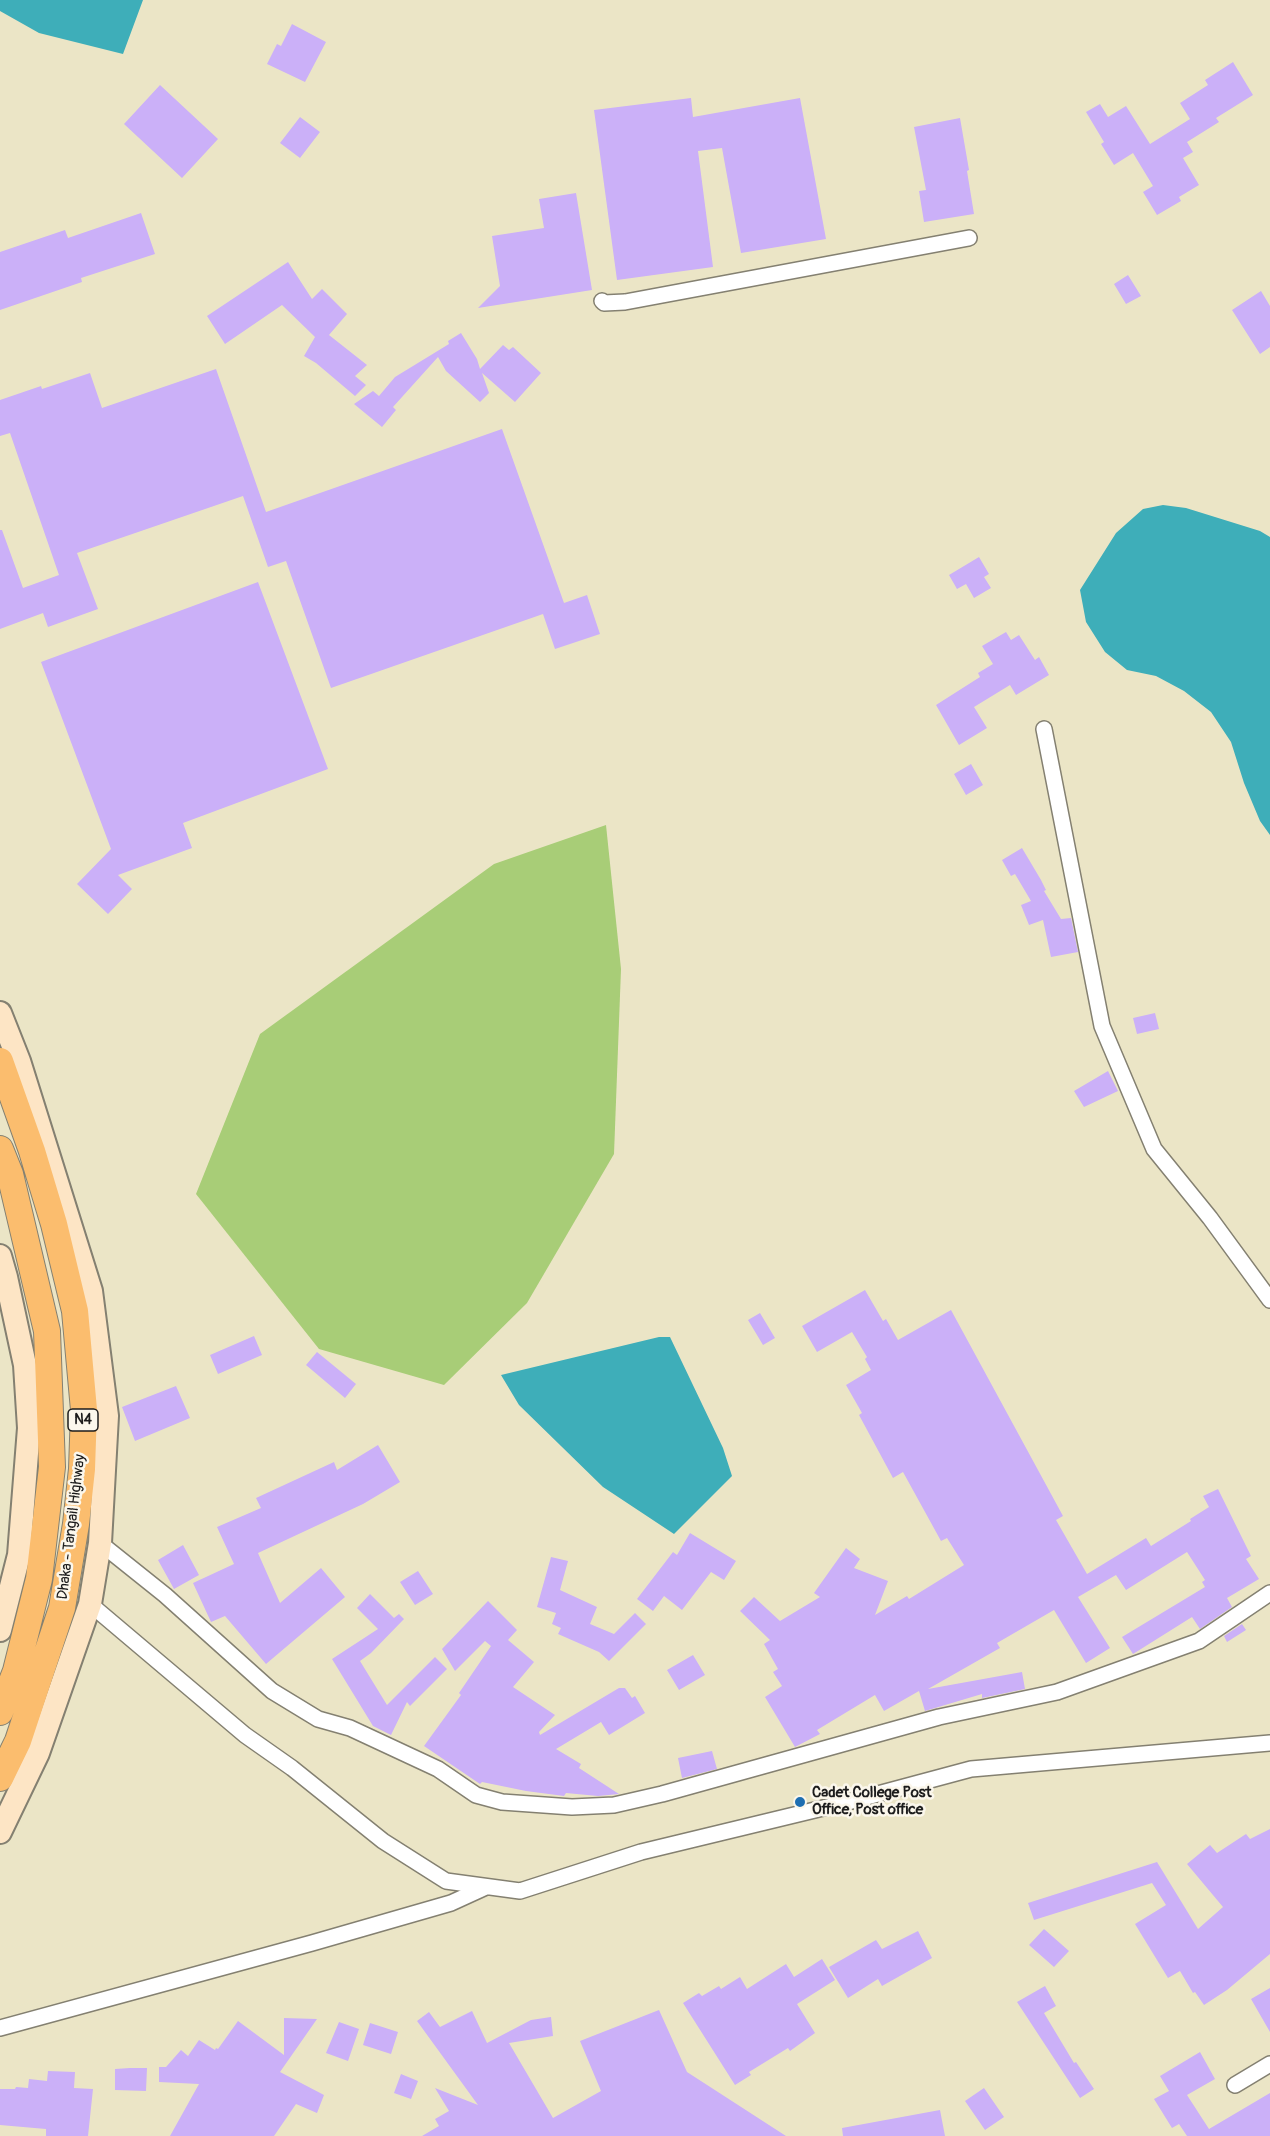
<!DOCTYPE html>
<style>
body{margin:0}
canvas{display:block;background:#ebe5c6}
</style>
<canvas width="1270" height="2136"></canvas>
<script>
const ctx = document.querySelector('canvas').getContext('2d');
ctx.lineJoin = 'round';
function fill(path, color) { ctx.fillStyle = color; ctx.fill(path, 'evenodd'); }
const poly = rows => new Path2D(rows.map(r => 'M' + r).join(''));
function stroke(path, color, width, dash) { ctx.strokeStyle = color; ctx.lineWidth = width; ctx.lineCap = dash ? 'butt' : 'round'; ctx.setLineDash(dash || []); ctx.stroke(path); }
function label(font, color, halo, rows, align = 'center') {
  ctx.font = font + ' Pangolin,sans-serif'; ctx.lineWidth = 5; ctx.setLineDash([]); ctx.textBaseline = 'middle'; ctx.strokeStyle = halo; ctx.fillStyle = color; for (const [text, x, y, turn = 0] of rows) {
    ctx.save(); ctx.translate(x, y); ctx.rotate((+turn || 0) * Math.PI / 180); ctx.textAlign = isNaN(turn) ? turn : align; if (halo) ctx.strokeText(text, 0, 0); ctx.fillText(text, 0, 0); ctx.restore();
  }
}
fill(poly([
 [606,825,621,969,614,1154,527,1303,444,1385,319,1349,196,1194,260,1034,494,864]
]), '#a8cd77');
fill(poly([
 [0,0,143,0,123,54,39,33,0,11],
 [1163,505,1186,508,1260,531,1270,537,1270,835,1260,821,1244,783,1231,742,1211,712,1184,691,1156,676,1127,670,1105,652,1086,622,1080,590,1116,533,1143,509],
 [659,1337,670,1337,723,1448,732,1476,674,1534,603,1487,519,1405,501,1375]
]), '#3eaeb9');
fill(poly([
 [292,24,326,42,305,82,267,64,277,44,281,46],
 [1233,62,1253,95,1216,118,1219,122,1187,142,1193,152,1183,158,1199,185,1179,197,1181,201,1157,215,1143,192,1153,186,1133,153,1114,165,1101,144,1104,142,1086,112,1100,104,1108,117,1126,106,1150,144,1190,119,1180,103,1208,85,1205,80],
 [160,85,218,139,182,178,124,124],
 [691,98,693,117,800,98,826,239,741,253,722,148,698,151,713,267,617,280,594,110],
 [300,117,320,132,300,158,280,143],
 [960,118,969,170,967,171,974,214,924,222,919,191,926,190,914,127],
 [576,193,592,290,478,308,500,286,492,236,544,228,539,199],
 [141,213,155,254,81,278,82,282,0,310,0,252,65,230,68,238],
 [288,262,312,299,322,289,347,314,329,335,367,365,355,376,366,385,355,396,316,363,304,356,315,337,282,305,225,344,207,316],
 [1128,275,1141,296,1126,304,1114,284],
 [1261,291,1270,306,1270,347,1260,354,1232,310],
 [461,333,477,359,480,369,503,345,509,350,513,347,541,373,515,402,482,373,489,393,480,402,446,371,438,357,393,407,396,410,382,427,354,404,373,391,379,396,395,377,449,344,448,341],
 [216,369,266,512,502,429,564,603,587,595,600,634,555,649,543,614,331,688,286,561,268,567,243,496,77,553,98,609,48,627,43,613,0,629,0,530,2,530,23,588,59,575,10,433,0,436,0,400,41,386,42,389,90,373,102,408],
 [979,557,989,574,984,577,991,588,974,598,966,584,957,589,949,575],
 [258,582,328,769,183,823,192,848,118,875,132,889,108,914,77,884,111,849,41,662],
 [1006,632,1011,640,1019,635,1035,660,1039,657,1049,675,1016,695,1010,685,974,707,987,728,959,745,936,705,980,677,978,673,993,664,982,646],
 [971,764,983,785,966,795,954,774],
 [1022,848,1041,880,1046,890,1044,891,1061,919,1071,918,1078,952,1051,957,1043,920,1029,925,1021,905,1031,901,1015,874,1011,876,1002,860],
 [1155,1013,1159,1029,1137,1034,1133,1018],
 [1108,1071,1118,1091,1084,1107,1074,1091],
 [865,1290,883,1321,886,1319,898,1340,951,1310,1063,1516,1056,1520,1087,1574,1146,1538,1151,1546,1191,1521,1190,1519,1209,1507,1203,1496,1218,1489,1251,1556,1246,1559,1259,1579,1227,1598,1232,1607,1200,1629,1192,1617,1133,1654,1122,1637,1205,1587,1202,1582,1205,1580,1187,1552,1126,1590,1116,1575,1078,1597,1110,1648,1086,1663,1054,1610,997,1643,1000,1648,928,1689,1022,1672,1025,1689,982,1698,982,1694,925,1711,919,1691,884,1711,875,1695,817,1730,820,1734,795,1747,765,1697,782,1686,773,1672,778,1669,764,1644,770,1640,740,1611,754,1597,780,1621,820,1597,814,1593,846,1548,860,1559,854,1568,888,1581,875,1615,907,1596,909,1599,964,1565,947,1538,941,1541,903,1472,893,1478,859,1415,862,1413,846,1385,871,1370,865,1359,867,1357,852,1332,817,1352,802,1326],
 [760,1313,775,1338,763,1345,748,1320],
 [254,1336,262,1355,218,1374,210,1355],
 [317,1352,356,1384,345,1398,306,1365],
 [176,1386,190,1418,135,1441,122,1407],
 [378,1445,400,1482,363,1504,258,1553,280,1603,321,1568,345,1597,266,1664,225,1616,211,1622,193,1583,234,1564,217,1527,261,1508,256,1498,334,1462,337,1470],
 [690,1533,736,1561,724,1580,711,1572,682,1610,664,1596,653,1611,637,1599,673,1552,677,1555],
 [183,1545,199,1575,174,1589,158,1560],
 [551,1557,568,1561,560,1590,597,1607,590,1624,614,1634,635,1613,646,1624,609,1661,599,1652,558,1634,561,1628,552,1624,556,1613,537,1607],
 [418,1571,433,1594,415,1605,400,1582],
 [370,1594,394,1618,399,1614,404,1619,371,1653,360,1661,387,1705,435,1657,447,1669,410,1706,407,1702,391,1735,373,1726,332,1659,378,1629,357,1608],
 [488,1601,517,1630,508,1640,534,1662,513,1687,555,1715,539,1732,540,1735,619,1688,625,1688,632,1698,635,1696,645,1713,609,1735,601,1722,556,1749,581,1764,579,1768,619,1794,598,1796,566,1793,564,1796,526,1791,482,1782,480,1784,424,1746,461,1695,459,1693,491,1646,485,1641,455,1671,442,1649],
 [1242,1624,1246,1630,1227,1642,1224,1636],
 [693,1655,705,1675,679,1690,667,1670],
 [712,1751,717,1769,682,1778,678,1758],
 [1270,1829,1270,1954,1227,1990,1204,2005,1195,1992,1193,1993,1180,1971,1168,1978,1135,1924,1166,1905,1152,1883,1034,1920,1028,1903,1157,1862,1198,1929,1223,1907,1187,1864,1210,1845,1217,1853,1246,1834,1250,1839],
 [1044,1929,1069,1951,1054,1967,1029,1945],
 [918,1931,932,1958,882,1986,878,1979,848,1998,829,1967,876,1940,882,1949],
 [822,1959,835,1980,797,2004,815,2033,790,2051,788,2048,749,2072,751,2075,735,2085,683,2003,699,1993,702,1996,719,1986,721,1989,740,1977,747,1989,786,1964,794,1977],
 [1045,1986,1056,2006,1044,2013,1074,2063,1076,2062,1094,2089,1080,2098,1017,2002],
 [1270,1988,1270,2032,1251,1999],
 [659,2010,687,2072,786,2136,422,2136,439,2126,435,2119,449,2111,435,2088,478,2105,417,2021,429,2012,440,2027,472,2011,487,2043,531,2020,551,2017,553,2036,509,2043,553,2118,601,2091,580,2041],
 [284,2018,317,2019,280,2072,324,2095,317,2113,296,2104,274,2136,170,2136,199,2084,159,2082,159,2067,166,2067,181,2050,188,2056,199,2040,215,2050,216,2048,218,2049,238,2021,284,2055],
 [339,2022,359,2029,348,2061,326,2053],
 [370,2023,398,2032,391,2054,363,2045],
 [1200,2052,1215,2079,1187,2095,1209,2129,1270,2093,1270,2136,1187,2136,1179,2124,1172,2128,1154,2099,1169,2091,1160,2076],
 [130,2068,147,2068,146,2091,115,2090,115,2069],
 [48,2071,75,2072,74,2088,93,2089,88,2136,46,2136,46,2129,0,2125,0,2089,15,2089,16,2087,28,2088,29,2079,47,2081],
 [401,2074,418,2081,411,2099,394,2093],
 [984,2088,1004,2117,985,2130,965,2101],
 [940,2110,945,2136,843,2136,842,2128]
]), '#cbb0f8');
const minor = poly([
 [602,301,604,303,625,302,969,238],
 [1044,729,1102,1026,1154,1149,1210,1218,1270,1300],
 [100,1543,165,1595,272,1691,318,1719,350,1728,438,1769,476,1795,502,1802,572,1807,614,1805,662,1794,939,1717,1057,1692,1199,1641,1270,1593],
 [90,1604,245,1735,292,1768,383,1841,446,1881,520,1891,641,1852,848,1802,971,1769,1270,1743],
 [0,2028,312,1943,451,1903,486,1887],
 [1235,2085,1270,2064]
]);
const secondary = poly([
 [0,1013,19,1061,91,1291,107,1416,100,1543,90,1604,38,1753,0,1832],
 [0,1256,6,1277,25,1365,29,1428,19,1555,0,1630]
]);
const trunk = poly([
 [0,1061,32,1151,54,1224,75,1311,84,1410,82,1469,76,1524,62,1608,18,1741,0,1778],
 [0,1149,10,1174,47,1331,52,1467,39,1579,16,1671,0,1712]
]);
stroke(minor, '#848071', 18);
stroke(secondary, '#848071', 26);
stroke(trunk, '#848071', 28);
stroke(minor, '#fff', 15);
stroke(secondary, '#fde5c5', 22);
stroke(trunk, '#fbbd6e', 26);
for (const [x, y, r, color] of [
 [800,1802,6,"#1f6fb2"]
]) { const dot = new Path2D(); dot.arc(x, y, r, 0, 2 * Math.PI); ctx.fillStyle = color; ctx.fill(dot); stroke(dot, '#fbf7ec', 2); }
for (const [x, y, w] of [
 [83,1420,30]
]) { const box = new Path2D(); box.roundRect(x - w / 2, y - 11, w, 22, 4.5); ctx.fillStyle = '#fbf7ec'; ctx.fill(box); stroke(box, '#1c1c1c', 1.5); }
label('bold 14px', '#1c1c1c', null, [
 ["N4",83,1420]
]);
label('15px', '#1c1c1c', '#fbf7ec', [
 ["Dhaka - Tangail Highway",72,1527,-83]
]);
label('bold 15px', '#1c1c1c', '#fbf7ec', [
 ["Cadet College Post",812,1793],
 ["Office, Post office",812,1810]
], 'left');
</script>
